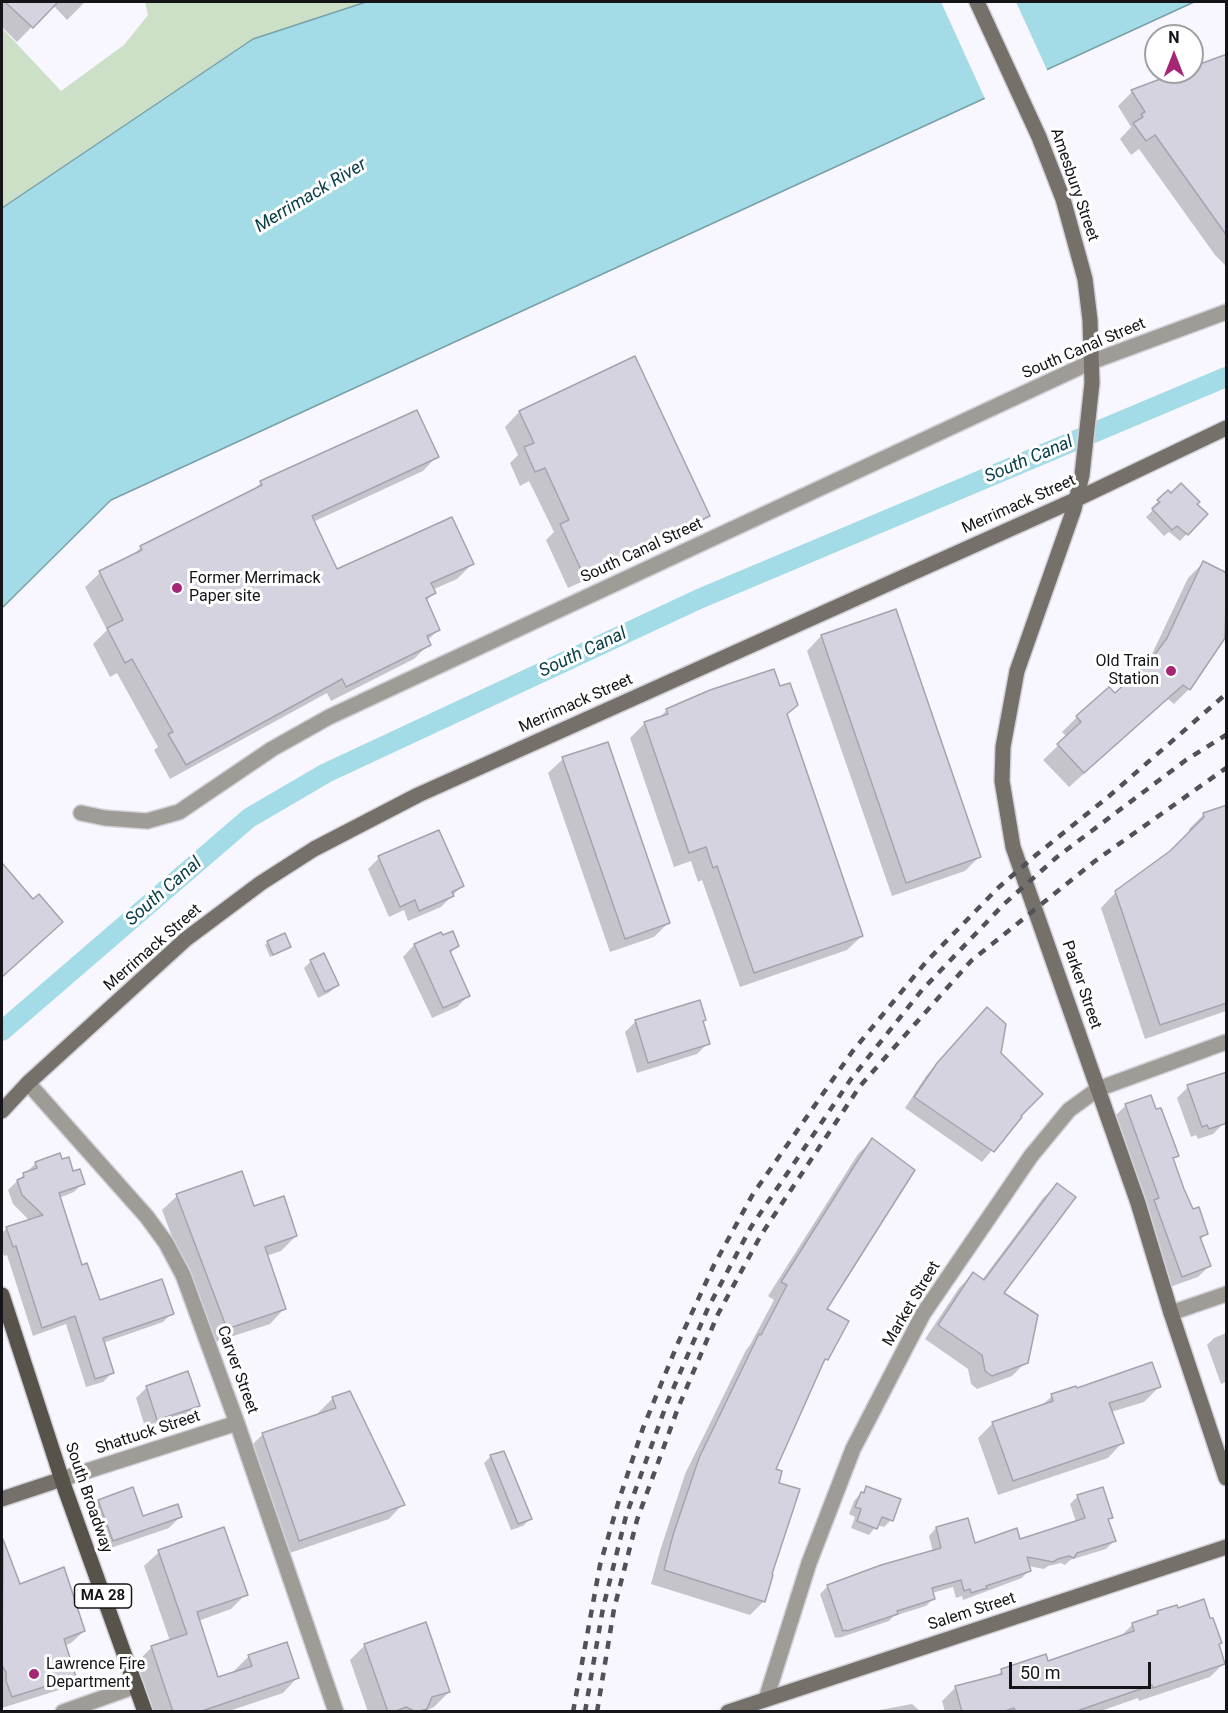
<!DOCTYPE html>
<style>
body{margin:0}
#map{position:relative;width:1228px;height:1713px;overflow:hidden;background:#f8f6fe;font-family:Roboto,sans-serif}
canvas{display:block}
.frame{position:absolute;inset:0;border:3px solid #151419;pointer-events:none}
.north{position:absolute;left:1144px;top:24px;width:60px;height:60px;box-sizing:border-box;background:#fff;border:2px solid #a1a1a3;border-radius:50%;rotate:0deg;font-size:16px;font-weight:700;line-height:24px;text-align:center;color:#151419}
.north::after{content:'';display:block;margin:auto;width:21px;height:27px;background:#a62676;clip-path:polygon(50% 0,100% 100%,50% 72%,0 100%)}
.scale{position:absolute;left:1009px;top:1662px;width:142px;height:27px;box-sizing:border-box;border:3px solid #151419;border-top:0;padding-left:8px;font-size:18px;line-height:21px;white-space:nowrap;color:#151419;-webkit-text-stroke:4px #fff;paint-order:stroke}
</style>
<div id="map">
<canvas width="1228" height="1713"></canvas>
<div class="frame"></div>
<div class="north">N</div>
<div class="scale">50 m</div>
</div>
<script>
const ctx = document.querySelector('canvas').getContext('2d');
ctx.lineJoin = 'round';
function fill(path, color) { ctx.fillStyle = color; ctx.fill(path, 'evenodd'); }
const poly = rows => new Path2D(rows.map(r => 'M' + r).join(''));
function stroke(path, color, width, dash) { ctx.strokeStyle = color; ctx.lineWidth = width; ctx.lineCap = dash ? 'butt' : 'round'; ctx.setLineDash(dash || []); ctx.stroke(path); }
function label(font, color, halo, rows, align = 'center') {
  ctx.font = font + ' Roboto,sans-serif'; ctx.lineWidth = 6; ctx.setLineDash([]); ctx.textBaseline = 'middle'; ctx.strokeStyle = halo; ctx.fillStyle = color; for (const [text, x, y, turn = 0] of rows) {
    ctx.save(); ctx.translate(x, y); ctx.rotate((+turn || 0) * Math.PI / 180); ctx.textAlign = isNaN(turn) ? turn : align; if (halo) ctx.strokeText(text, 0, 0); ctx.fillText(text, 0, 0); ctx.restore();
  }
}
fill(poly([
 [145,2,366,2,253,39,2,208,2,28,61,91,124,45,148,15]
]), '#cce0c7');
const water = poly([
 [366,2,1194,2,111,500,2,608,2,208,253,39,366,2]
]);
fill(water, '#a3dce7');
stroke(water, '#78a0a9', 1.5);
fill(poly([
 [941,2,1016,2,1048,72,986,101]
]), '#f8f6fe');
fill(poly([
 [2,2,85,2,67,20,53,5,17,42,2,27],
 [1226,55,1226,266,1215,255,1139,149,1131,155,1120,139,1131,127,1118,106,1132,92,1183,72,1192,72,1192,69],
 [519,412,708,516,693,531,568,588,546,540,554,532,529,481,520,486,510,463,518,455,505,427],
 [437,456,423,471,313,522,336,571,472,564,457,579,432,590,434,593,426,601,438,630,427,641,429,644,414,659,331,701,327,693,170,779,154,750,158,747,117,673,110,677,93,644,107,630,85,587,100,573,130,558,141,547,252,491,261,483],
 [1168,492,1195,504,1206,514,1180,541,1169,532,1164,536,1146,517,1153,510,1151,508],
 [1203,563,1226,575,1226,631,1224,637,1189,689,1174,704,1168,699,1069,787,1043,760,1067,737,1062,732,1077,717,1109,689,1115,695,1137,674,1152,654,1188,578],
 [821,636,980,856,965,871,892,896,807,651],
 [667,710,786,715,862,936,847,950,740,987,702,880,698,882,691,861,674,867,630,738,645,723,659,718],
 [563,759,668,923,654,937,610,952,548,773],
 [1226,807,1226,1011,1145,1039,1101,908,1115,893,1171,852,1190,834,1189,829,1204,814],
 [379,858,462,886,441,907,408,921,404,910,389,917,368,869],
 [8,873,47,936,2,976,2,879],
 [440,934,458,946,449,954,468,996,457,1007,432,1018,403,957,414,945],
 [268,942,289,947,270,957,265,945],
 [311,961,337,985,330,992,318,998,304,968],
 [705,1020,702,1023,708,1043,697,1054,637,1073,625,1032,636,1021],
 [976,1020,1000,1053,1020,1117,982,1162,905,1108,926,1076],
 [1188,1087,1223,1124,1213,1134,1198,1139,1196,1135,1191,1137,1177,1098],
 [1126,1105,1155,1111,1177,1156,1172,1160,1192,1211,1207,1233,1200,1240,1209,1266,1198,1277,1170,1287,1144,1212,1148,1208,1115,1116],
 [872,1140,825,1309,827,1359,821,1365,774,1470,777,1484,770,1575,764,1601,750,1615,651,1584,660,1551,685,1474,746,1350,750,1345,774,1300,768,1296,858,1154],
 [36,1163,72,1173,83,1183,74,1192,59,1198,81,1267,99,1302,172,1313,163,1322,103,1343,112,1373,103,1382,86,1387,66,1324,33,1336,7,1255,4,1256,2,1249,2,1233,7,1228,30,1221,13,1204,8,1190],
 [1057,1185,1002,1293,1026,1362,1012,1376,977,1389,971,1384,968,1369,925,1339,959,1288,973,1274,982,1280,1043,1198],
 [177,1196,253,1208,296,1236,281,1251,266,1256,284,1309,270,1324,212,1343,162,1210],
 [1226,1333,1226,1382,1221,1384,1207,1345,1214,1338],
 [147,1387,198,1406,187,1417,146,1430,136,1398],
 [1159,1387,1144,1402,1111,1412,1122,1443,1108,1458,998,1495,978,1438,993,1423,1040,1407,1052,1396,1076,1390],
 [333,1398,403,1504,389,1519,284,1555,248,1449,263,1434,319,1416,318,1413],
 [491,1456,530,1519,523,1526,511,1530,484,1463],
 [867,1487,891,1520,884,1527,877,1525,869,1535,851,1528,855,1517,849,1514,854,1501],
 [1078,1496,1111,1517,1108,1521,1114,1541,1106,1549,1070,1560,1065,1565,1061,1563,1048,1566,1044,1569,1028,1566,1029,1570,1022,1578,963,1600,962,1596,956,1598,953,1587,932,1593,934,1598,926,1606,894,1616,889,1621,839,1638,838,1637,835,1638,820,1594,828,1586,933,1552,929,1536,936,1528,974,1545,1019,1540,1076,1522,1070,1504],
 [99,1501,142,1518,180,1517,169,1528,102,1551,88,1512],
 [159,1552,246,1594,231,1609,198,1621,217,1679,235,1673,234,1671,249,1656,297,1678,283,1693,226,1712,153,1712,137,1662,152,1647,170,1641,144,1566],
 [6,1553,19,1586,84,1631,71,1643,64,1646,74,1676,62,1689,2,1708,2,1555],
 [1158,1613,1218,1645,1224,1663,1210,1677,1139,1701,1138,1698,1098,1712,945,1712,942,1701,956,1687,995,1677,1002,1671,1048,1663,1119,1638,1133,1624,1153,1618],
 [365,1645,449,1692,434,1707,423,1712,368,1712,350,1660],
 [912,1704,921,1712,879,1712,880,1710]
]), '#0003');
stroke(poly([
 [2,1031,249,818,326,773,699,599,1226,377]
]), '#a3dce7', 20);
const building = poly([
 [5,2,58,2,33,28,5,2],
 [1227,54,1227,236,1155,135,1146,141,1133,123,1143,117,1141,114,1145,112,1131,90,1179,72,1192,72,1192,67,1227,54],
 [635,356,710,516,583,574,560,524,569,520,545,468,535,472,524,447,534,443,519,411,635,356],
 [417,410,439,457,312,516,337,569,452,517,474,564,431,583,436,593,426,598,440,630,427,636,431,645,346,687,342,679,186,765,168,734,173,732,132,659,125,663,107,628,123,620,99,571,142,550,140,546,262,485,260,481,417,410],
 [1181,483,1200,502,1197,504,1208,514,1188,535,1177,526,1172,530,1152,509,1160,502,1157,500,1168,490,1171,493,1181,483],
 [1203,561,1227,573,1225,638,1190,690,1183,685,1084,773,1057,744,1081,722,1076,716,1109,687,1115,693,1150,661,1167,638,1203,561],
 [896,609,981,857,906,883,821,635,896,609],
 [774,669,780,686,790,683,798,705,787,714,863,936,754,973,717,866,713,868,706,847,689,853,644,722,668,714,666,709,710,690,774,669],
 [608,742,670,923,625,939,562,757,608,742],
 [1227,805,1227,1003,1160,1025,1115,891,1170,851,1204,817,1203,813,1227,805],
 [439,830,464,886,452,892,454,896,419,911,415,900,400,907,378,856,439,830],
 [2,863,33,899,39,894,63,922,2,977,2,863],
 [453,931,459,946,450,951,470,996,443,1008,414,944,441,932,443,935,453,931],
 [285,933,291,947,273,955,267,941,285,933],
 [324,953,339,985,325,992,310,960,324,953],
 [700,1000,706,1020,703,1021,710,1044,648,1063,635,1020,700,1000],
 [987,1007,1006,1024,1001,1053,1043,1094,1021,1116,1022,1117,994,1152,914,1097,937,1063,987,1007],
 [1227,1072,1227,1123,1209,1129,1207,1125,1202,1127,1187,1085,1227,1072],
 [1151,1095,1156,1109,1161,1108,1179,1156,1173,1158,1184,1189,1193,1209,1199,1207,1208,1234,1200,1237,1211,1266,1182,1277,1154,1200,1159,1198,1125,1104,1151,1095],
 [872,1138,915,1170,827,1309,849,1321,828,1360,825,1359,776,1469,782,1471,779,1483,800,1489,772,1574,773,1575,765,1602,664,1570,673,1535,699,1458,759,1334,761,1335,787,1285,781,1282,872,1138],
 [60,1153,62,1159,69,1157,73,1171,80,1169,85,1184,59,1193,82,1265,87,1263,100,1300,162,1279,174,1314,103,1338,114,1373,95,1379,75,1316,42,1328,16,1246,13,1247,6,1227,43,1215,22,1195,17,1180,24,1177,23,1173,37,1168,35,1162,60,1153],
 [242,1171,254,1206,284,1196,297,1236,265,1247,286,1309,227,1329,176,1194,242,1171],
 [1057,1183,1076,1197,1004,1293,1038,1315,1028,1363,992,1376,985,1371,982,1355,938,1325,973,1272,984,1280,1057,1183],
 [1152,1362,1161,1387,1109,1403,1124,1443,1013,1481,992,1422,1053,1401,1051,1394,1076,1386,1077,1388,1152,1362],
 [188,1371,200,1406,157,1420,146,1386,188,1371],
 [350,1391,405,1505,299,1541,262,1433,336,1408,332,1397,350,1391],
 [504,1451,532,1519,518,1524,490,1455,504,1451],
 [866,1486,901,1499,893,1521,882,1517,877,1529,857,1521,861,1509,855,1507,861,1492,864,1493,866,1486],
 [133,1487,143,1516,178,1504,182,1517,113,1541,98,1500,133,1487],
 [1103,1487,1113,1518,1108,1519,1116,1541,1077,1553,1074,1558,1069,1556,1058,1559,1053,1562,1027,1557,1031,1571,986,1586,987,1588,971,1593,970,1589,964,1591,961,1580,932,1588,935,1599,897,1611,898,1614,847,1631,846,1630,843,1631,827,1585,881,1565,941,1548,936,1527,968,1518,975,1543,1017,1528,1020,1539,1085,1518,1077,1495,1103,1487],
 [224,1527,248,1595,197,1612,218,1677,252,1666,248,1655,287,1642,299,1678,199,1712,173,1712,151,1646,187,1634,158,1550,224,1527],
 [3,1539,20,1584,64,1567,85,1631,64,1639,76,1677,12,1697,6,1681,6,1672,2,1666,3,1539],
 [1204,1599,1210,1618,1213,1618,1222,1643,1219,1644,1225,1664,1153,1688,1152,1685,1074,1712,1016,1712,1014,1708,1002,1712,962,1712,955,1686,1002,1674,1001,1669,1046,1654,1048,1661,1134,1631,1132,1623,1158,1614,1157,1611,1177,1605,1178,1608,1204,1599],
 [426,1622,450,1692,432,1697,427,1709,416,1712,406,1707,394,1712,388,1712,364,1644,426,1622]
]);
fill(building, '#d6d3e0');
stroke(building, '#a5a3af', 1.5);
const street = poly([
 [81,813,105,818,147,821,179,812,272,749,329,717,1091,362,1226,312],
 [28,1083,147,1217,166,1243,183,1275,237,1423,336,1712],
 [1171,1313,1226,1294],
 [62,1479,237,1423],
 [766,1699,809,1563,853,1449,923,1314,1031,1156,1069,1110,1098,1089,1226,1042],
 [63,1712,136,1686]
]);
const secondary = poly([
 [977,2,1039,137,1063,199,1085,279,1090,320,1092,383,1082,475,1074,509,1017,671,1003,747,1002,781,1013,847,1138,1203,1171,1313,1226,1478],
 [2,1111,28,1083,186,939,261,883,314,849,418,795,1077,499,1226,428],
 [2,1499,62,1479],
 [728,1712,1226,1547]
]);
const primary = poly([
 [2,1295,65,1489,145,1712]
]);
stroke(street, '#d4d2d9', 18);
stroke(secondary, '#d4d2d9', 18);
stroke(primary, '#d4d2d9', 18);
stroke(street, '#9f9c97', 15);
stroke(secondary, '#75716a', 15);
stroke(primary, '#57534a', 15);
stroke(poly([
 [573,1712,600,1565,619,1500,643,1428,678,1343,714,1265,753,1194,852,1052,926,962,999,887,1036,855,1108,797,1226,694],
 [585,1712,603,1608,626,1516,667,1403,708,1308,751,1227,851,1079,922,990,1004,904,1057,857,1186,760,1226,735],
 [597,1712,614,1609,637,1520,678,1408,718,1314,761,1235,860,1086,971,961,1095,861,1226,768]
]), '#525157', 4.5, [8, 8]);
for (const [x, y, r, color] of [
 [177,588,6,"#a62676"],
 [1171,671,6,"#a62676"],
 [34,1674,6,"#a62676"]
]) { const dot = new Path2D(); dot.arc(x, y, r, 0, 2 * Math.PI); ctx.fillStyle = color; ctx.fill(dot); stroke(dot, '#fff', 2); }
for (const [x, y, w] of [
 [103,1596,57]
]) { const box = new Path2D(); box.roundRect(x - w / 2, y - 12, w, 24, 4.5); ctx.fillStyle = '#fff'; ctx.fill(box); stroke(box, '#151419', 1.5); }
label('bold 15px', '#151419', null, [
 ["MA 28",103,1596]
]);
label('16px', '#151419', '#fff', [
 ["Amesbury Street",1074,185,71],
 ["South Canal Street",1084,349,-23],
 ["Merrimack Street",1019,505,-24],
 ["South Canal Street",642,551,-25],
 ["Merrimack Street",576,704,-24],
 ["Merrimack Street",153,948,-41],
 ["Parker Street",1081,985,71],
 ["Market Street",912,1304,-59],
 ["Carver Street",237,1370,70],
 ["Shattuck Street",148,1433,-18],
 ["South Broadway",88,1498,71],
 ["Salem Street",972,1612,-18]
]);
label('16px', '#151419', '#fff', [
 ["Former Merrimack",189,579],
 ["Paper site",189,597],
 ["Old Train",1159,662,"right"],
 ["Station",1159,680,"right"],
 ["Lawrence Fire",46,1665],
 ["Department",46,1683]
], 'left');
label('italic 18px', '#0b4048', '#fff', [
 ["Merrimack River",311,196,-31],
 ["South Canal",1029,460,-23],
 ["South Canal",583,653,-25],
 ["South Canal",164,892,-41]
]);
</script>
